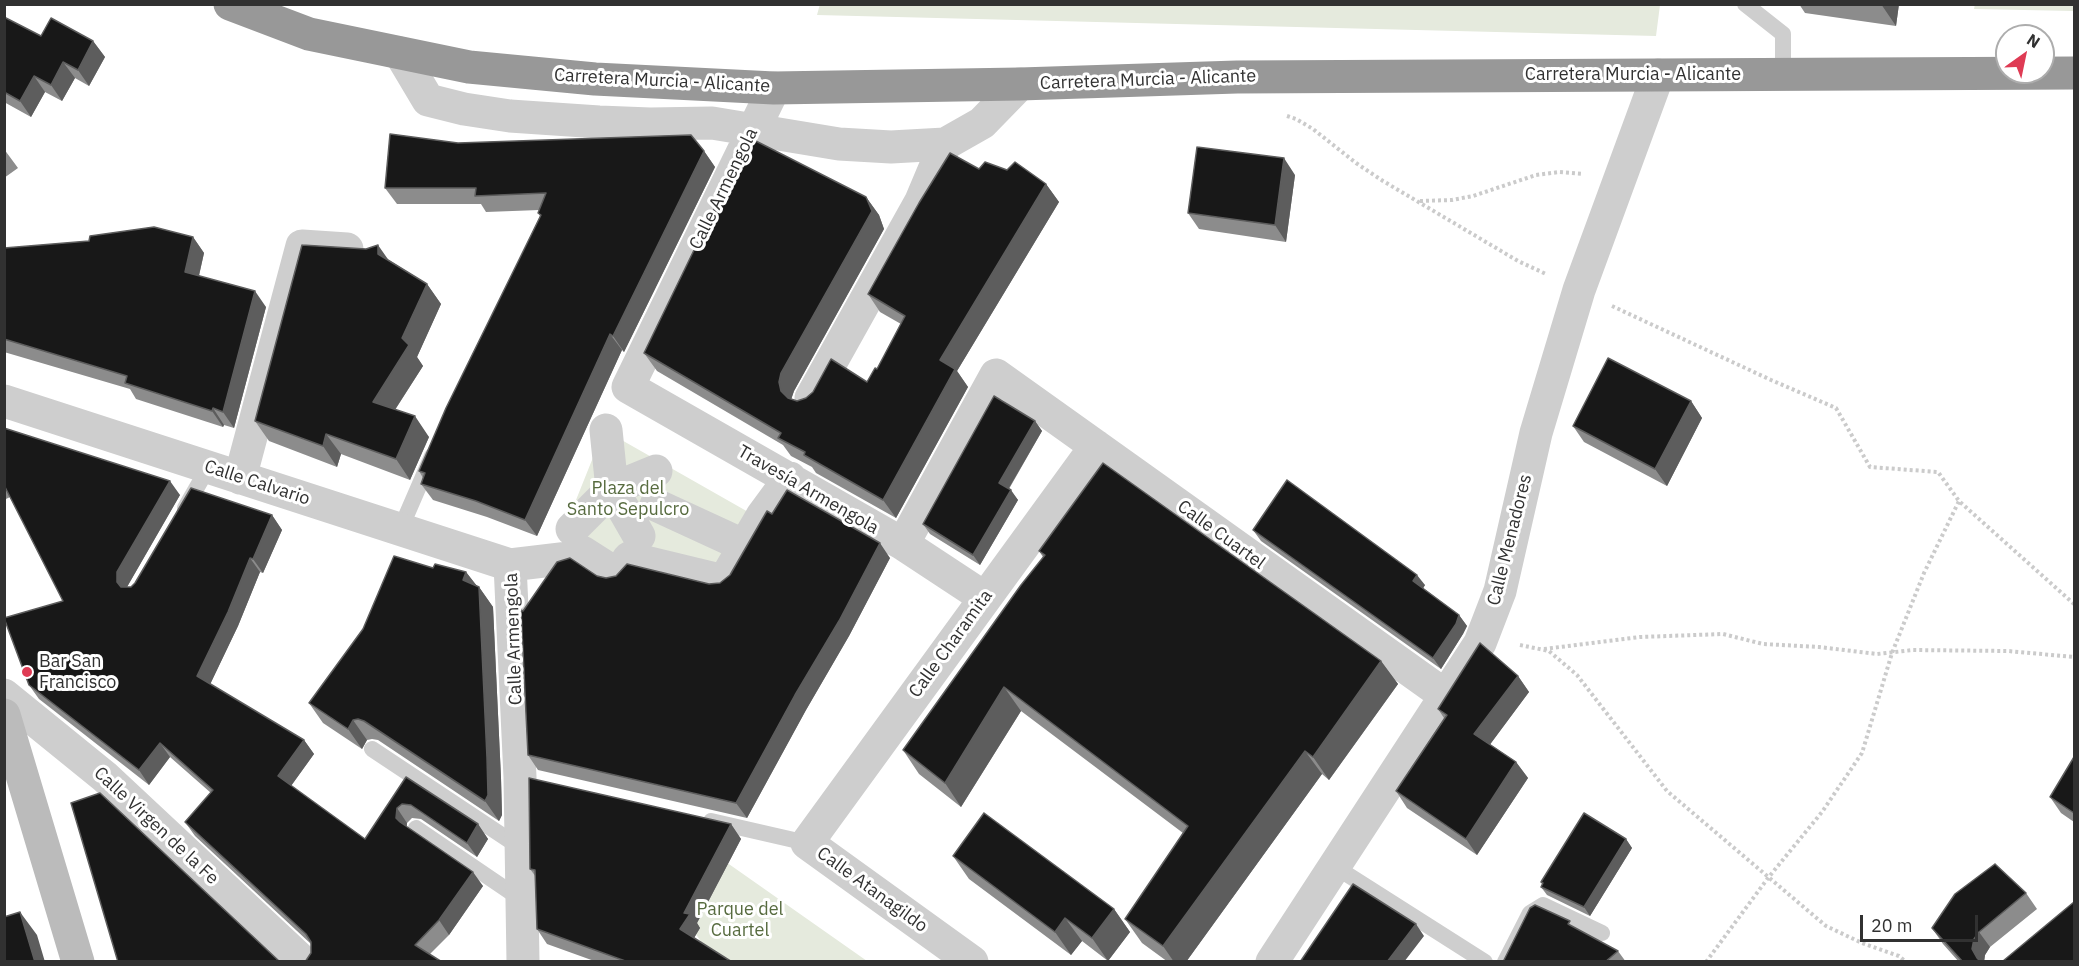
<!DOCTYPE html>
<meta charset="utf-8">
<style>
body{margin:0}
#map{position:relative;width:2079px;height:966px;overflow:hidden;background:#fff;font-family:"IBM Plex Sans",sans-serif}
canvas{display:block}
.frame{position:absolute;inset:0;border:6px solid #313131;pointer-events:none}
.north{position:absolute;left:1995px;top:24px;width:60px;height:60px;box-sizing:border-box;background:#fff;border:2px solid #adadad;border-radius:50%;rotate:33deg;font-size:16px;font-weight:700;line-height:24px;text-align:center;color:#313131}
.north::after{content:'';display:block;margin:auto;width:21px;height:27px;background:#df3b54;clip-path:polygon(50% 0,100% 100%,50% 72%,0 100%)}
.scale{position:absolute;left:1860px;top:915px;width:118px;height:27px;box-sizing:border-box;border:3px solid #313131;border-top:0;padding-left:8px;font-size:18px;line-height:21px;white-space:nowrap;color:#313131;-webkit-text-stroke:4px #fff;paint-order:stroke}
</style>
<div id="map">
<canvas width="2079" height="966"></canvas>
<div class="frame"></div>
<div class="north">N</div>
<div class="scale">20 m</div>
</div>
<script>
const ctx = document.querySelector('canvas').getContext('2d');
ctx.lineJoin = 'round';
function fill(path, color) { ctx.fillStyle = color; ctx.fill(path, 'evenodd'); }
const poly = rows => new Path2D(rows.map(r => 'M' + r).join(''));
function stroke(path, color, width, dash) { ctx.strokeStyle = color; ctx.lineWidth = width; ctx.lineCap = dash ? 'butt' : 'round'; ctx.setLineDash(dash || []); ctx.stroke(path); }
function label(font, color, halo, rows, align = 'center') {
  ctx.font = font + ' "IBM Plex Sans",sans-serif'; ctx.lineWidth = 6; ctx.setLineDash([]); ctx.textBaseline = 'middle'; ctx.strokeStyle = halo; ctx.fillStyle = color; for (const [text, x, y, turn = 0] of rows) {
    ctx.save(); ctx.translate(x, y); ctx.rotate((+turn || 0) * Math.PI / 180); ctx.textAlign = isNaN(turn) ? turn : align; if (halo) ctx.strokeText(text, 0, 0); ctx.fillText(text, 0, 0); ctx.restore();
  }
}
fill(poly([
 [820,4,1660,4,1660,5,1656,36,817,15],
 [1975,4,2074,5,2074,11,1974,9],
 [604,430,750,513,723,573,617,558,566,525],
 [726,862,867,961,718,961,704,946,691,927]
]), '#e5eadd');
stroke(poly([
 [1287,116,1296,119,1313,129,1356,163,1383,181,1518,261,1546,274],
 [1420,201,1452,200,1473,196,1536,175,1559,172,1583,174],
 [1612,306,1771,380,1836,408,1870,467,1938,472,1959,501,2074,604],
 [1520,645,1549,651,1577,675,1667,791,1826,926,1862,943,1899,956,1906,962],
 [1544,649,1640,637,1723,634,1763,644,1819,647,1877,654,1913,650,2008,651,2074,657],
 [1706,962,1768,878,1822,812,1862,753,1892,653,1924,573,1959,501]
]), '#cbcbcb', 4, [3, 3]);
stroke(poly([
 [1745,4,1783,34,1783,74],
 [185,508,208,468],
 [400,530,432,456],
 [372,749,521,848],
 [711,821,807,843],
 [416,828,522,900],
 [1334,866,1485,962],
 [1505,962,1530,913,1543,905,1602,933]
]), '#cecece', 16);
stroke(poly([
 [400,53,428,100,464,109,510,116,599,122,650,124,712,123,839,144,891,147,945,144,982,123,1020,84],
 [774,88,628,387,903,544,985,598],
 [811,398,921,201,945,144],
 [4,401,510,565,569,558,582,552,618,575,629,558,724,581,762,516,790,478],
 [606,430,612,489,639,536],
 [240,478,302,246,347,249],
 [656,505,745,546],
 [572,529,612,489,656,471],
 [903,544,996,375,1446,696],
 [510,565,520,777,523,962],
 [4,695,105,777,303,962],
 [972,962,807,843,1096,446],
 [1272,962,1480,643,1500,591,1536,433,1579,290,1658,75]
]), '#cecece', 33);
stroke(poly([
 [4,715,78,962]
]), '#bbb', 33);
stroke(poly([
 [230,4,309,34,469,67,595,79,774,88,1020,84,1237,77,2074,73]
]), '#989898', 33);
fill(poly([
 [786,4,810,4,810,6],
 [1799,4,1899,4,1896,26,1805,13],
 [4,17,41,36,93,41,105,57,89,86,75,78,62,101,45,92,31,117,4,102],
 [458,143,704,151,715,167,624,352,622,350,537,536,487,517,433,500,421,484,423,478,419,471,540,216,538,213,539,210,486,212,481,204,397,204,385,188],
 [4,149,18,168,4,178],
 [979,169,1046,184,1059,202,957,371,968,387,896,518,816,473,812,467,791,456,783,445,657,371,644,353,866,197,879,215,884,229,794,391,791,399,797,401,867,382,877,369,901,324,880,312,868,294],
 [1295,175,1286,242,1199,229,1188,213],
 [193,237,204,253,199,276,266,307,234,428,224,425,223,427,136,399,130,389,4,352,4,248],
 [389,260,427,284,441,304,417,357,423,366,395,410,429,437,410,480,341,454,337,467,269,441,255,421],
 [1691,401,1702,418,1667,486,1584,442,1573,426],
 [1035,421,1042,431,1009,489,1018,500,980,565,930,534,923,524],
 [4,428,180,495,127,587,131,587,272,515,282,530,263,573,260,572,238,626,210,684,304,740,314,754,291,786,365,839,406,777,478,824,488,839,477,857,421,819,412,818,407,823,407,827,483,886,449,935,430,954,306,961,311,953,311,944,195,836,185,822,211,793,170,757,149,785,39,699,29,685,63,601,10,497,4,500],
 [772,514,890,558,849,636,806,710,747,818,538,770,528,755,523,611,597,576,606,578,709,584,720,583,730,575],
 [1253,530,1425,585,1423,588,1459,615,1467,626,1463,634,1441,669,1261,541],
 [1039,551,1381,661,1398,684,1329,780,1322,774,1186,962,1168,962,1142,943,1125,919,1183,833,1021,711,961,807,919,774,903,750,1043,557],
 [433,568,466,572,477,586,479,587,493,607,501,778,502,815,499,821,378,740,372,739,367,740,362,749,323,723,309,703],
 [1518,676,1529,692,1490,744,1516,762,1528,778,1477,855,1407,808,1396,791,1444,718,1438,709],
 [2074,757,2074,822,2061,813,2050,797],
 [731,824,741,839,697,923,700,928,694,938,732,962,597,962,547,944,537,929,536,877,530,869],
 [1626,839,1632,848,1590,916,1547,895,1541,887,1542,884,1541,882],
 [953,856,1114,909,1130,932,1108,961,1082,941,1071,955,969,879],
 [2026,893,2037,909,1990,947,1985,955,1984,962,1959,962,1943,944,1932,928],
 [1574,927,1618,951,1626,962,1503,962]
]), '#8c8c8c');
fill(poly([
 [1881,4,1899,4,1896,26],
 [93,41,105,57,89,86,78,70],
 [63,62,75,78,62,101,51,85],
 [34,76,45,92,31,117,20,101],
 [704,151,715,167,624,352,613,336],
 [1284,158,1295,175,1286,242,1275,225],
 [1046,184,1059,202,957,371,968,387,896,518,883,500,940,360],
 [866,197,879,215,884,229,794,391,791,400,794,409,781,391,779,382,781,373],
 [193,237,204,253,196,288,185,272],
 [378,245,392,265,378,254],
 [427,284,441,304,417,357,423,366,387,422,373,402],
 [255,291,266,307,234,428,223,412],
 [610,334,622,350,537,536,525,520],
 [1691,401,1702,418,1667,486,1655,469],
 [213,408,224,425,223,427,212,411],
 [415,416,429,437,410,480,396,459],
 [1035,421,1042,431,1006,493,999,483],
 [326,434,341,454,337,467,323,446],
 [170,481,180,495,127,587,127,597,117,582,117,572],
 [1011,490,1018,500,980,565,973,555],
 [272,515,282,530,263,573,253,559],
 [880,543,890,558,849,636,806,710,747,818,736,803,795,695],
 [250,558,260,572,238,626,207,691,197,676],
 [466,572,480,590,479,587,493,607,501,778,502,815,499,821,485,801,463,580],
 [1417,575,1425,585,1421,592,1413,581],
 [1459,615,1467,626,1463,634,1441,669,1433,658],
 [1381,661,1398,684,1329,780,1313,757],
 [1518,676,1529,692,1486,750,1474,734],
 [1004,687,1021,711,961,807,945,783],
 [353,720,367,740,362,749,348,729],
 [304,740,314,754,288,790,278,776],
 [160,743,170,757,149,785,139,770],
 [1305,751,1322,774,1186,962,1174,962,1163,946],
 [1516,762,1528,778,1477,855,1466,839],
 [397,808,407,823,406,832,396,818],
 [478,824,488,839,477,857,467,843],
 [731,824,741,839,697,923,700,928,691,943,680,929,684,913],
 [1626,839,1632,848,1590,916,1584,907],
 [473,872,483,886,449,935,439,920],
 [1114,909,1130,932,1108,961,1092,938],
 [20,912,37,935,45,962,35,962],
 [1065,918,1082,941,1071,955,1055,932],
 [1416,924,1424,936,1404,962,1387,962],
 [1979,932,1990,947,1985,955,1984,962,1979,962,1972,949,1974,939]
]), '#5d5d5d');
const building = poly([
 [4,17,41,36,51,18,93,41,78,70,63,62,51,85,34,76,20,101,4,92,4,17],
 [390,134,458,143,691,135,704,151,613,336,610,334,525,520,476,501,421,484,425,473,419,471,446,408,541,215,538,213,546,193,475,196,476,188,385,188,390,134],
 [750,138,866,197,872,211,781,373,779,382,781,391,788,398,797,401,806,398,813,392,831,359,867,382,875,368,877,369,905,316,868,294,919,203,950,153,979,169,985,162,1007,170,1015,162,1046,184,940,360,955,369,883,500,804,455,805,452,778,438,781,433,644,353,748,139,750,138],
 [1197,147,1284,158,1275,225,1188,213,1197,147],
 [154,227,193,237,185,272,255,291,223,412,213,408,212,411,125,383,127,376,4,339,4,248,89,241,90,236,154,227],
 [302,245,366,249,378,245,378,254,427,284,402,338,409,345,373,402,415,416,396,459,326,434,323,446,255,421,302,245],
 [1608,358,1691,401,1655,469,1573,426,1608,358],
 [994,396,1035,421,999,483,1011,490,973,555,923,524,994,396],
 [4,428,170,481,117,572,117,582,121,587,131,587,135,583,191,488,272,515,253,559,250,558,228,612,197,676,304,740,278,776,365,839,406,777,478,824,467,843,411,805,402,804,397,808,396,818,400,822,473,872,439,920,415,945,442,962,305,962,311,953,311,942,306,934,185,822,213,790,160,743,139,770,29,685,4,618,63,601,4,485,4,428],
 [1103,463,1381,661,1313,757,1305,751,1163,946,1125,919,1188,826,1004,687,945,783,903,750,1021,585,1045,555,1039,551,1103,463],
 [1287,480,1417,575,1413,581,1459,615,1456,624,1433,658,1253,530,1287,480],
 [787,490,880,543,839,621,795,695,736,803,528,755,521,610,523,611,557,562,570,558,597,576,606,578,616,576,627,564,709,584,720,583,730,575,767,511,772,514,787,490],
 [394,556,433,568,435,564,466,572,463,580,479,587,487,758,488,795,485,801,364,721,358,719,353,720,348,729,309,703,363,629,394,556],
 [1480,643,1518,676,1474,734,1516,762,1466,839,1396,791,1447,715,1438,709,1480,643],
 [2074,757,2074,813,2050,797,2074,757],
 [529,778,731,824,684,913,690,914,680,929,732,962,628,962,537,929,535,870,530,869,529,778],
 [100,793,280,962,118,962,71,803,100,793],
 [984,813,1114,909,1092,938,1065,918,1055,932,953,856,984,813],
 [1584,813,1626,839,1584,907,1541,887,1543,883,1541,882,1584,813],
 [1995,864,2026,893,1979,932,1974,939,1972,949,1977,958,1981,962,1963,962,1932,928,1955,894,1995,864],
 [1353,884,1416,924,1387,962,1300,962,1353,884],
 [2074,902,2074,962,2001,962,2003,961,2074,902],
 [1535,905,1570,921,1568,924,1618,951,1605,962,1503,962,1530,908,1535,905],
 [20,912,35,962,4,962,4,917,20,912]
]);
fill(building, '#181818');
stroke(building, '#5d5d5d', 1.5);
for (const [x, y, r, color] of [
 [27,672,6,"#df3b54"]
]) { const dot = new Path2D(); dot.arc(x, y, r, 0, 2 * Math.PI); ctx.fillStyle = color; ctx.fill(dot); stroke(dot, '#fff', 2); }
label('18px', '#313131', '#fff', [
 ["Carretera Murcia - Alicante",1633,75],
 ["Carretera Murcia - Alicante",1148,80,-2],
 ["Carretera Murcia - Alicante",662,81,3],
 ["Calle Armengola",724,189,-64],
 ["Calle Calvario",257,483,18],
 ["Travesía Armengola",808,490,30],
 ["Calle Cuartel",1221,535,36],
 ["Calle Menadores",1510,540,-76],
 ["Calle Armengola",514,639,-92],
 ["Calle Charamita",951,644,-54],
 ["Calle Virgen de la Fe",156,826,43],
 ["Calle Atanagildo",872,890,36]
]);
label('18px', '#576b3f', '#fff', [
 ["Plaza del",628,489],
 ["Santo Sepulcro",628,510],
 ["Parque del",740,910],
 ["Cuartel",740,931]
]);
label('18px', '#313131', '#fff', [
 ["Bar San",39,662],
 ["Francisco",39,683]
], 'left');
</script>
